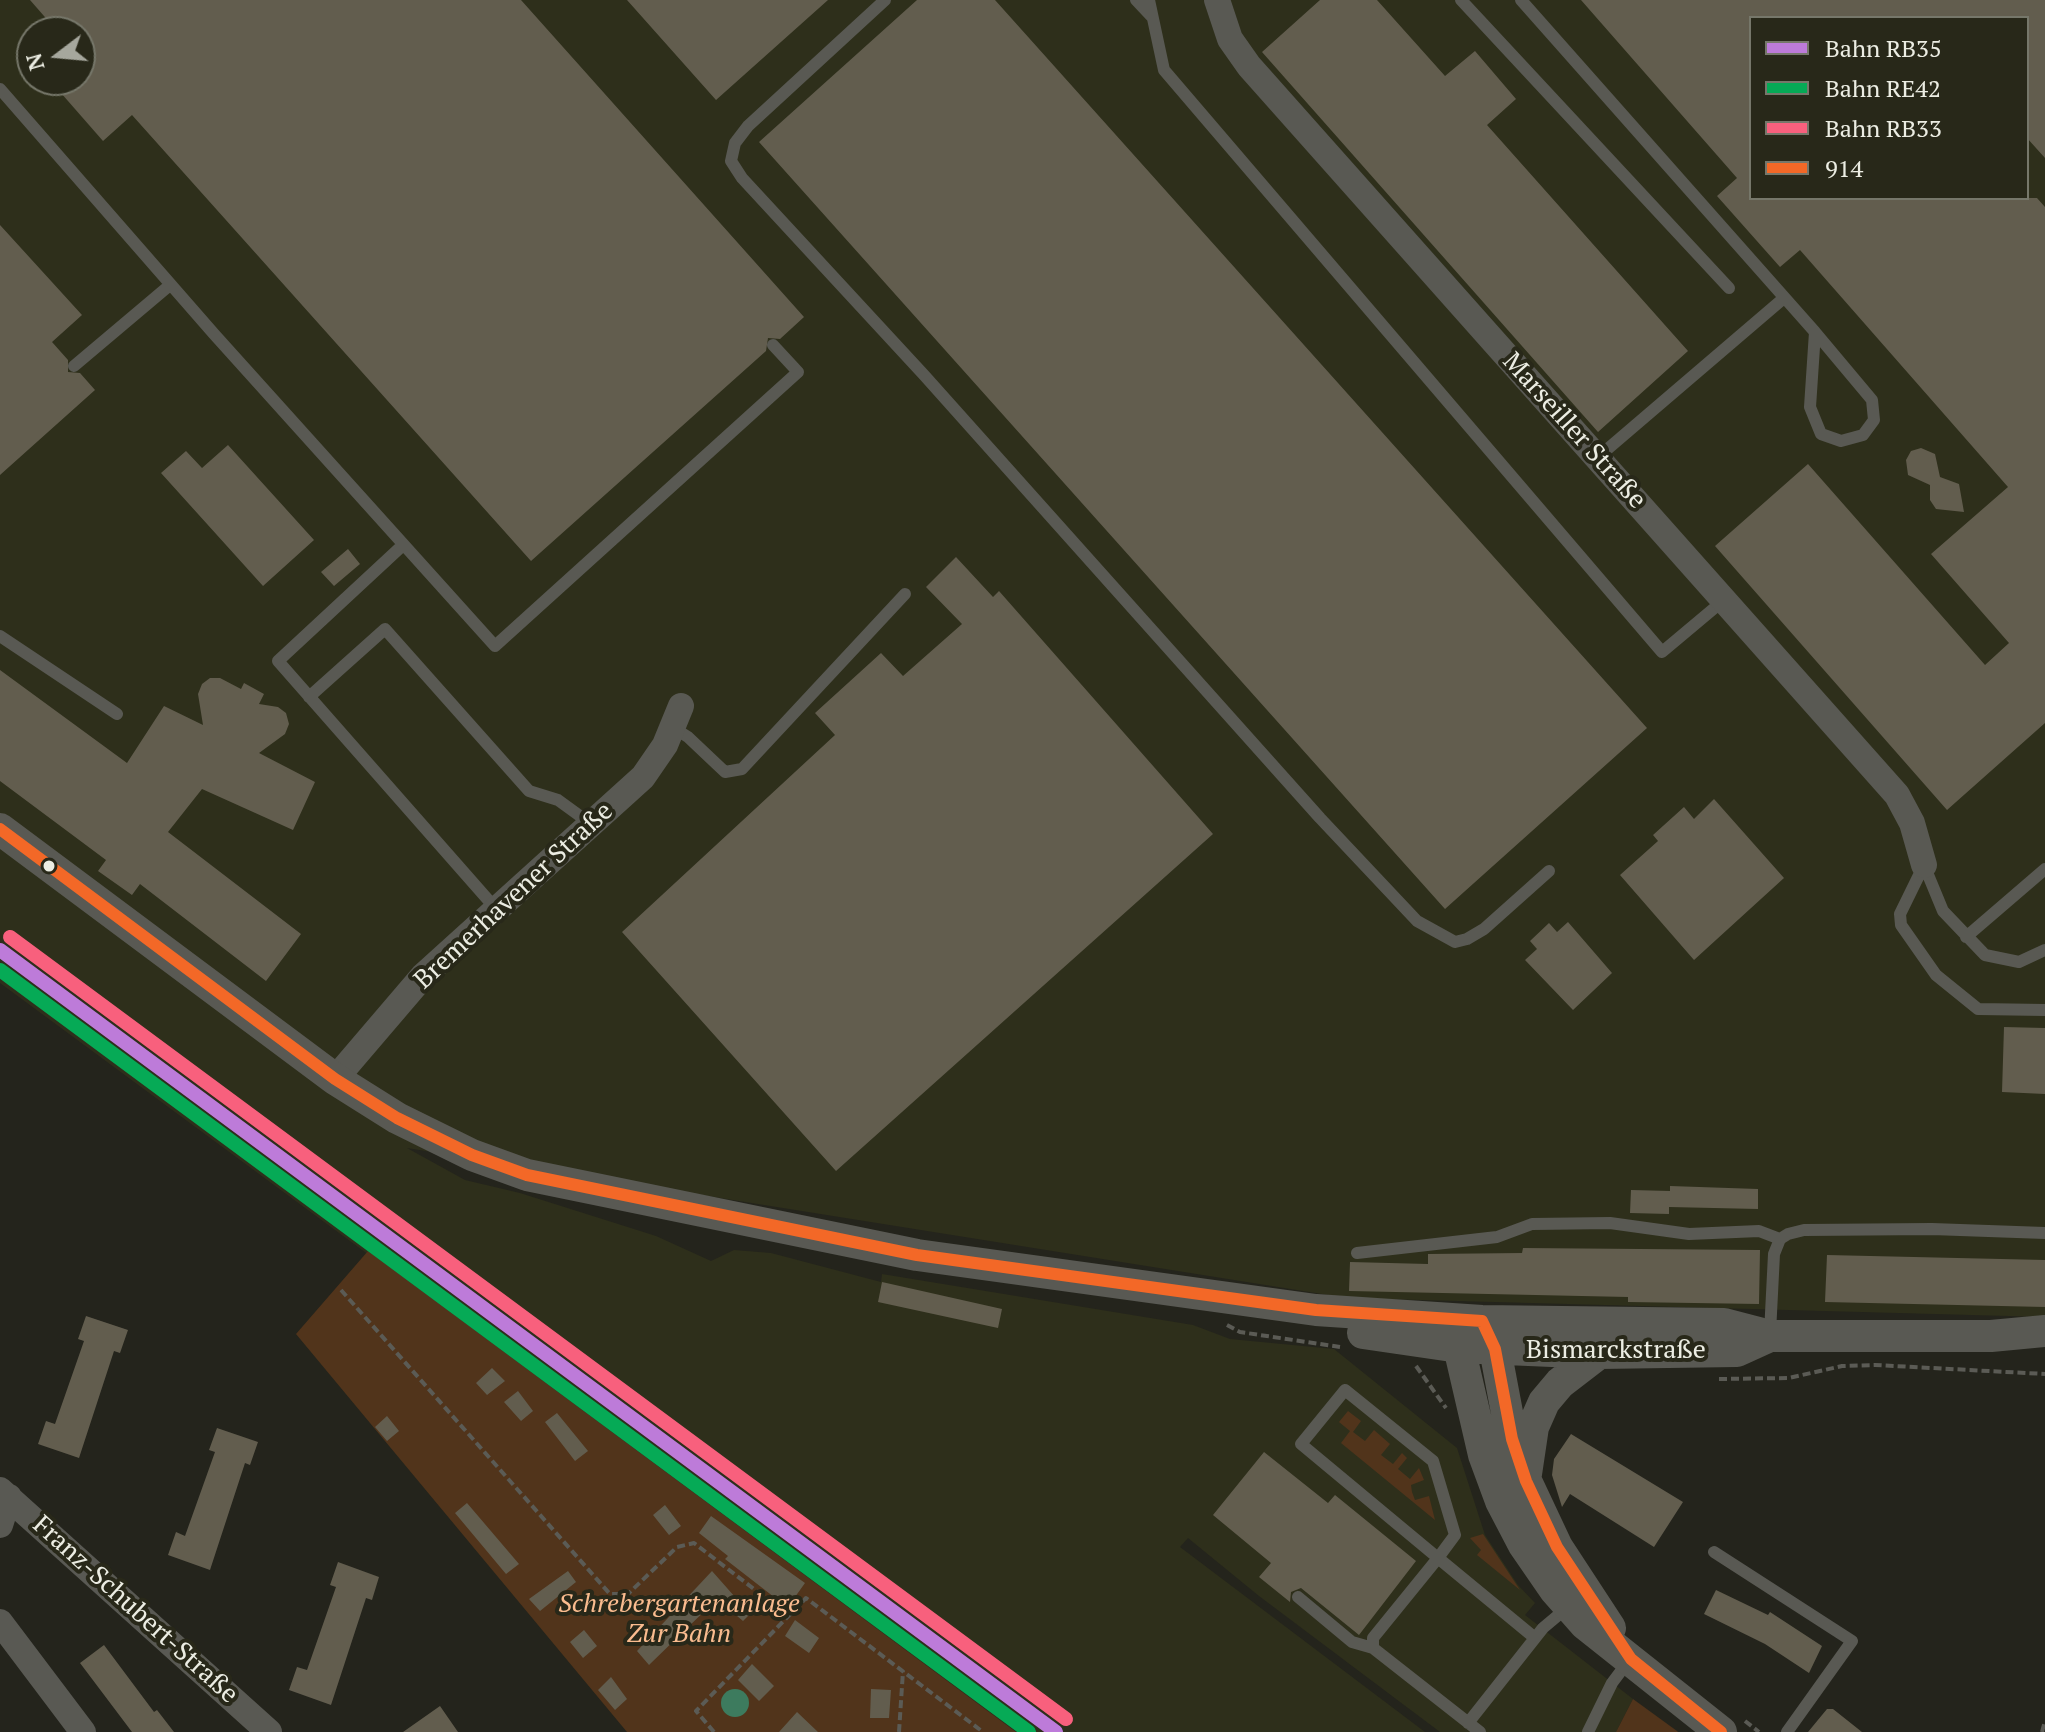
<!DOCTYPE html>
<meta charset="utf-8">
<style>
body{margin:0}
#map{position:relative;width:2045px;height:1732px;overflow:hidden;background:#24241c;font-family:"PT Serif",serif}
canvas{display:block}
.legend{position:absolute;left:1749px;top:16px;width:280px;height:184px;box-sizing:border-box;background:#282819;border:2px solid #76776a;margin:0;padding:10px 14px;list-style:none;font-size:24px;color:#ecede3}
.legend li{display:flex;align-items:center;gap:16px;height:40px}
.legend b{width:40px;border:2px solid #76776a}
.north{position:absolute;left:16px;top:16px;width:80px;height:80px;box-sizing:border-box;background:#282819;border:2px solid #76776a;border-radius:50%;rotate:254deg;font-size:22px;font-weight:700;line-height:32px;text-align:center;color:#ecede3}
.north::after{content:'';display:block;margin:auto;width:28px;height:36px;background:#a6a79d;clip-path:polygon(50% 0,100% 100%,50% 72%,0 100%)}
</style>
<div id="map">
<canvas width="2045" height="1732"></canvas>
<ul class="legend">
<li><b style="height:10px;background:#bd7bd9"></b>Bahn RB35</li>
<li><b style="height:10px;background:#06aa56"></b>Bahn RE42</li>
<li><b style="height:10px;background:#f8607d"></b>Bahn RB33</li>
<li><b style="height:10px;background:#f36827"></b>914</li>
</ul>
<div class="north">N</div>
</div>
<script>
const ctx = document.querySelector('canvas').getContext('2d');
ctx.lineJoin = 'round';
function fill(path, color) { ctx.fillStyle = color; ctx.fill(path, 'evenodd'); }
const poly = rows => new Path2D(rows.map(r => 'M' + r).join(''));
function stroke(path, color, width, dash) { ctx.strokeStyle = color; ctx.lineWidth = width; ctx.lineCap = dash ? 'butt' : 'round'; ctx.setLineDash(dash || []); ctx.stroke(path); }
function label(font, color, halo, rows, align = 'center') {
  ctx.font = font + ' "PT Serif",serif'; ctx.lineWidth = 8; ctx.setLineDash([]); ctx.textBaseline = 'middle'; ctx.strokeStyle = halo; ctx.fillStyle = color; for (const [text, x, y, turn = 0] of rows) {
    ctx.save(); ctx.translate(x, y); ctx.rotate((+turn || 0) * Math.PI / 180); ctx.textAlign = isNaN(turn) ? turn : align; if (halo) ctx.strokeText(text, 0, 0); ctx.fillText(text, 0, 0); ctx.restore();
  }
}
fill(poly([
 [0,0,2045,0,2045,1317,1347,1298,407,1148,465,1180,520,1193,656,1236,711,1261,734,1250,771,1253,881,1282,882,1274,1193,1325,1230,1339,1334,1349,1457,1448,1485,1535,1518,1585,1535,1603,1525,1615,1633,1699,1616,1732,1440,1732,1259,1596,1188,1538,1180,1547,1425,1732,1016,1732,0,983],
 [1751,18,2027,18,2027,198,1751,198],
 [32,32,80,32,80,80,32,80]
]), '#2e2f1b');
fill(poly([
 [368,1251,1016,1732,627,1732,296,1334],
 [1348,1411,1361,1421,1353,1432,1365,1441,1374,1430,1390,1444,1381,1455,1393,1464,1402,1453,1407,1458,1398,1469,1410,1479,1419,1468,1424,1480,1411,1485,1412,1492,1415,1500,1429,1496,1435,1520,1341,1443,1350,1431,1339,1422],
 [1483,1534,1520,1590,1477,1555,1481,1550,1470,1538],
 [1633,1699,1677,1731,1678,1732,1616,1732]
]), '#51341b');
fill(poly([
 '721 1703a14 14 0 1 1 28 0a14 14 0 1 1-28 0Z'
]), '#3d7b5e');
fill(poly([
 [30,0,521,0,804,317,780,339,768,338,766,351,531,561,132,115,103,141,61,93,90,68,80,57,80,32,58,32],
 [627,0,828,0,716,100],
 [917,0,995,0,1647,728,1445,909,759,142],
 [1320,0,1377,0,1445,76,1475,51,1516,99,1487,125,1688,351,1598,432,1262,52],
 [1581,0,2045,0,2045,158,2027,138,2027,18,1751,18,1751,198,2037,198,2045,207,2045,723,1947,810,1715,546,1808,464,1985,665,2009,643,1931,554,2008,487,1800,250,1780,267,1717,196,1737,178],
 [0,225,82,315,52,342,68,360,68,372,80,373,95,390,0,475],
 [228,445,314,540,263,586,161,473,186,451,202,468],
 [1921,448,1935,454,1940,477,1959,484,1964,512,1936,509,1930,500,1930,485,1908,475,1906,460,1911,451],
 [348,549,360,564,334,586,321,572],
 [956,557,993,597,999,591,1213,834,836,1171,622,932,835,735,815,713,881,653,903,676,962,624,926,587],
 [0,670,127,763,164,706,203,725,198,694,202,684,210,678,220,678,241,689,244,683,264,694,259,704,278,707,286,713,289,724,285,734,259,753,315,782,293,830,202,789,168,832,301,934,266,981,140,884,132,895,98,871,106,860,0,781],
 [1714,799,1784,878,1694,960,1620,875,1658,841,1653,835,1684,807,1694,819],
 [1568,922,1612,973,1573,1010,1525,960,1537,949,1530,941,1549,923,1557,932],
 [2004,1027,2045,1028,2045,1094,2002,1092],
 [1670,1186,1758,1189,1758,1209,1669,1207,1669,1214,1630,1213,1631,1190,1670,1191],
 [1523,1248,1760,1250,1759,1304,1628,1302,1628,1297,1349,1291,1350,1262,1428,1264,1428,1254,1522,1253],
 [1827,1255,2045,1260,2045,1307,1825,1302],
 [882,1282,1002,1309,998,1328,878,1302],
 [86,1316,128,1330,120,1353,114,1351,79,1458,38,1444,46,1421,55,1424,84,1341,78,1339],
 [492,1368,505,1381,487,1395,476,1383],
 [518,1391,533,1411,521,1421,504,1402],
 [557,1413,588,1451,575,1461,545,1422],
 [387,1416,399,1431,387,1441,375,1427],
 [217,1428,258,1442,250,1465,245,1463,210,1570,168,1555,176,1532,185,1536,215,1452,209,1450],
 [1571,1434,1683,1502,1654,1547,1570,1494,1562,1507,1552,1475,1554,1459],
 [1264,1452,1328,1503,1335,1495,1416,1561,1359,1635,1301,1588,1291,1592,1290,1602,1259,1577,1271,1563,1213,1515],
 [467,1503,519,1564,506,1574,455,1513],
 [665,1505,681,1526,669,1535,653,1515],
 [711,1516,805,1583,790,1604,783,1604,725,1559,728,1556,699,1533],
 [338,1562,379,1577,372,1600,366,1598,331,1705,289,1690,297,1667,307,1670,336,1587,330,1585],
 [568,1571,576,1582,540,1611,529,1599],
 [712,1571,750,1614,743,1621,717,1599,649,1665,637,1651],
 [1716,1590,1768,1615,1770,1612,1822,1646,1809,1673,1765,1644,1704,1614],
 [795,1620,819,1638,809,1653,785,1636],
 [584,1630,597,1646,583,1658,570,1642],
 [104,1645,154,1712,157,1710,174,1732,132,1732,80,1663],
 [752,1664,774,1686,759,1701,738,1680],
 [611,1677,627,1699,615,1710,598,1690],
 [871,1689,891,1690,889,1718,870,1718],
 [440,1706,458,1732,403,1732],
 [1827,1709,1833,1709,1862,1732,1808,1732],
 [797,1712,818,1732,779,1732]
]), '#625d4e');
stroke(poly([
 [341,1290,610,1594,628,1594,677,1547,694,1543,789,1616],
 [1227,1325,1240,1332,1340,1347],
 [1416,1366,1446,1408],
 [1719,1379,1789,1378,1842,1366,1875,1365,2045,1374],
 [1745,1721,1759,1732],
 [714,1732,696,1711,806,1598,983,1732],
 [899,1732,903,1671],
 [2042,1732,2045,1721]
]), '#5b5b55', 4, [8, 4]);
stroke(poly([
 [885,0,748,126,735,143,731,161,742,178,924,375,1320,818,1417,921,1455,942,1467,939,1484,929,1549,871],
 [1136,0,1152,17],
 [1149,0,1164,70,1662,652,1724,600],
 [1461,0,1729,288],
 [1521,0,1815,332,1872,400,1874,420,1863,435,1841,441,1821,434,1810,407,1815,332],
 [0,89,214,334,495,646,798,372,773,345],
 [74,366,170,285],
 [1597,458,1784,298],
 [403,545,278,661,497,910],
 [0,636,117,714],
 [309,697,385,629,529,791,558,800,591,824],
 [672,727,688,737,725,772,742,769,905,594],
 [1924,865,1900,914,1901,925,1936,975,1978,1009,2045,1010],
 [1924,865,1943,911,1985,955,2019,962,2045,950],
 [1966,937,2045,869],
 [1357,1253,1497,1237,1532,1224,1610,1223,1689,1234,1759,1231,1780,1239],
 [1770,1333,1774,1254,1780,1239,1788,1234,1804,1230,1932,1229,2045,1233],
 [1714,1552,1852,1641,1787,1732],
 [1298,1597,1352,1642,1373,1648],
 [1468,1723,1543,1628,1568,1607],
 [1480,1732,1373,1648,1373,1638,1438,1558,1301,1444,1345,1390,1433,1461,1455,1535,1438,1558,1535,1638],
 [1588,1732,1612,1683,1630,1659]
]), '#595953', 12);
stroke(poly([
 [1217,0,1230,39,1249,66,1897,795,1912,823,1924,865],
 [335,1079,423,976,643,777,665,745,681,706],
 [0,1490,269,1732],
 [0,1525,9,1497],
 [0,1622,83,1732]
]), '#595953', 26);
stroke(poly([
 [0,829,335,1079,397,1118,472,1155,527,1175,917,1255,1316,1310,1482,1321,1724,1324,1770,1336,1991,1336,2045,1331],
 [1470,1330,1459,1347,1484,1455,1501,1501,1524,1545,1555,1590,1585,1624,1721,1732],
 [1487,1331,1495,1349,1512,1439,1526,1481,1557,1547,1610,1628],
 [1363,1333,1459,1347,1599,1353,1737,1351,1770,1336],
 [1526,1474,1533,1427,1544,1402,1560,1383,1599,1353]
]), '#595953', 32);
stroke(poly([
 [0,829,335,1079,397,1118,472,1155,527,1175,917,1255,1316,1310,1482,1321,1495,1349,1512,1439,1526,1481,1557,1547,1631,1659,1721,1732]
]), '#f36827', 12);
stroke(poly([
 [0,950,1056,1732]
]), '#bd7bd9', 14);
stroke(poly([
 [0,970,1029,1732]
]), '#06aa56', 14);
stroke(poly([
 [10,937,1066,1719]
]), '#f8607d', 14);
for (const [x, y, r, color] of [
 [49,866,7,"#ecede3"]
]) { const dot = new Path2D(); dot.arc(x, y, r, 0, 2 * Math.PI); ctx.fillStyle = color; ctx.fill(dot); stroke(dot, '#282819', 3); }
label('26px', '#ecede3', '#282819', [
 ["Marseiller Straße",1574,431,48],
 ["Bremerhavener Straße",514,896,-43],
 ["Bismarckstraße",1616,1351],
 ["Franz-Schubert-Straße",135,1610,42]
]);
label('italic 26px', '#fabc8f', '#282819', [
 ["Schrebergartenanlage",679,1605],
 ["Zur Bahn",679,1635]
]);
</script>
